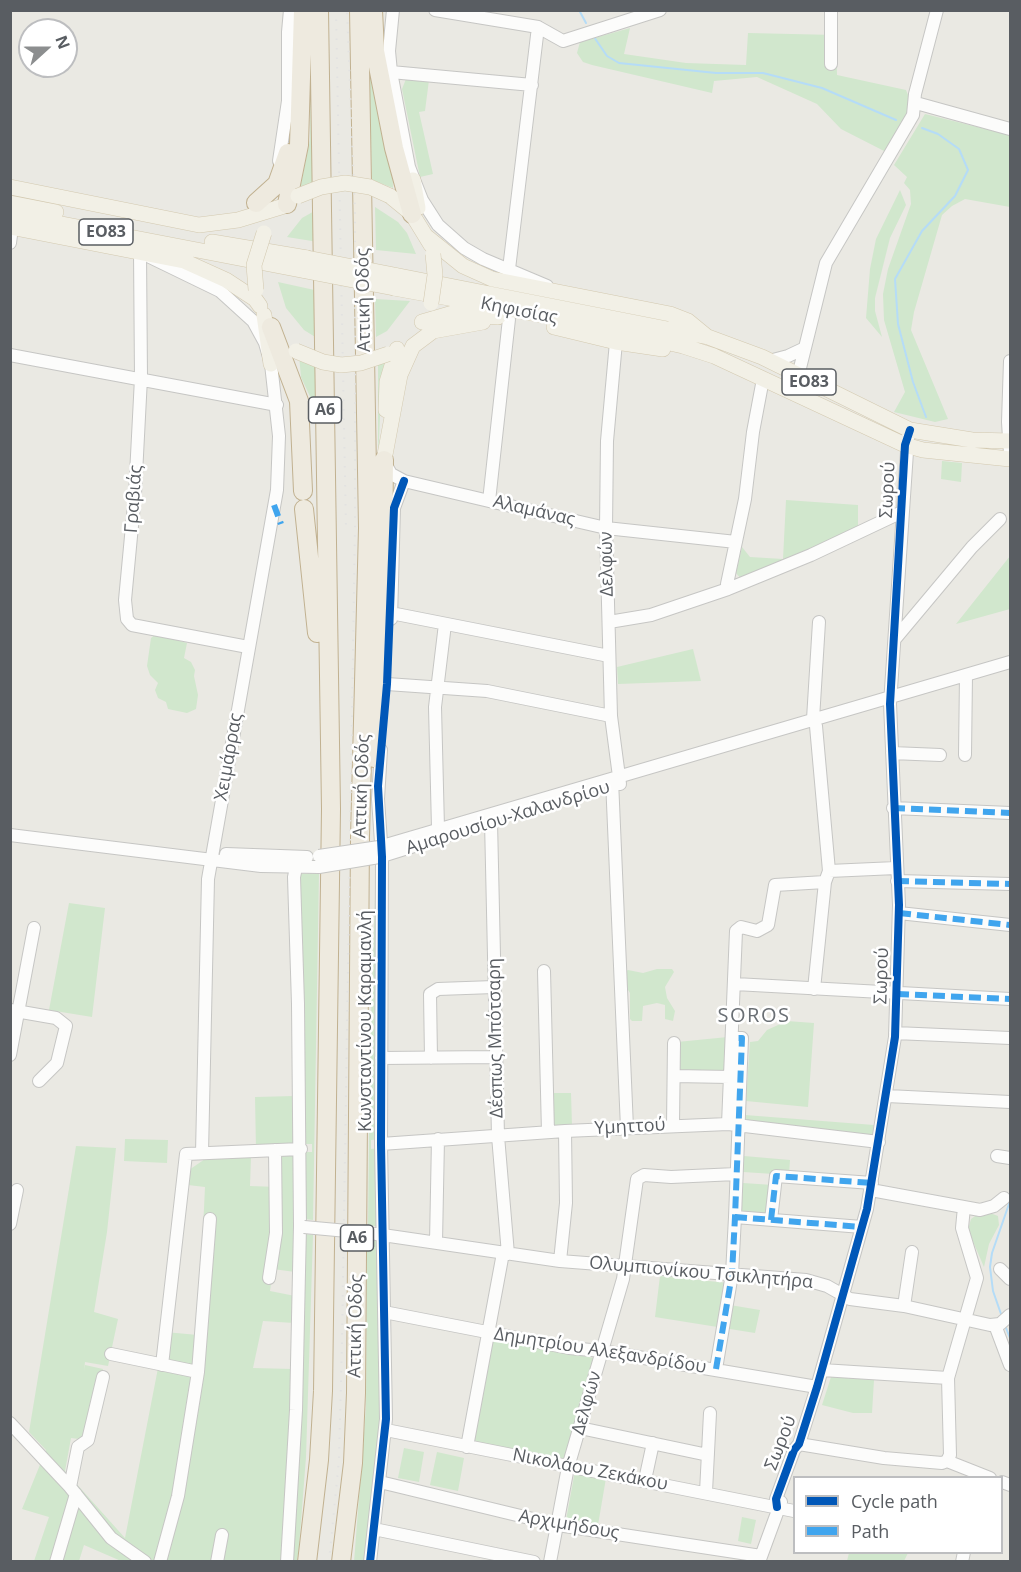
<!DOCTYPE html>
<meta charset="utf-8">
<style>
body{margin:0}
#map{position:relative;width:1021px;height:1572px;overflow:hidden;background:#eae9e3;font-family:"Open Sans",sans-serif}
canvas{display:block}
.frame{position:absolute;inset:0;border:12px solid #595d62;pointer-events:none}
.legend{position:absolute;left:793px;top:1476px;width:210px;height:78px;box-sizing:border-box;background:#fff;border:2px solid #bdbec0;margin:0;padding:8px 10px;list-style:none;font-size:18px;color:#595d62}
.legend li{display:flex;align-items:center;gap:12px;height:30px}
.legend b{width:30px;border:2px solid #bdbec0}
.north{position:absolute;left:18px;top:18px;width:60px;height:60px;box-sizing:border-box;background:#fff;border:2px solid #bdbec0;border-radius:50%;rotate:69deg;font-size:16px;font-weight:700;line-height:24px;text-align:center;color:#595d62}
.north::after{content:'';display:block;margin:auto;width:21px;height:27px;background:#8c8e8f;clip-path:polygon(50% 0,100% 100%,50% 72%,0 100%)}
</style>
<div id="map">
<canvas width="1021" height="1572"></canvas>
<div class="frame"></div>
<ul class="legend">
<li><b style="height:8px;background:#0057b8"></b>Cycle path</li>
<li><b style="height:8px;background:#40a5ee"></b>Path</li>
</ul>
<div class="north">N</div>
</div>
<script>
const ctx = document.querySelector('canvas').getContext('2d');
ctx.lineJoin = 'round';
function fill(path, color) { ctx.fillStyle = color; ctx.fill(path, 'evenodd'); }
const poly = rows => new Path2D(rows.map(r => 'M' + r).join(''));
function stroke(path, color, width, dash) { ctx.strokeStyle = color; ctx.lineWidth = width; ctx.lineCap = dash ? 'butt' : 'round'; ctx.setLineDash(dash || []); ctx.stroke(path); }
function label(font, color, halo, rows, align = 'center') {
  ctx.font = font + ' "Open Sans",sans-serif'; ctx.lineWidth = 5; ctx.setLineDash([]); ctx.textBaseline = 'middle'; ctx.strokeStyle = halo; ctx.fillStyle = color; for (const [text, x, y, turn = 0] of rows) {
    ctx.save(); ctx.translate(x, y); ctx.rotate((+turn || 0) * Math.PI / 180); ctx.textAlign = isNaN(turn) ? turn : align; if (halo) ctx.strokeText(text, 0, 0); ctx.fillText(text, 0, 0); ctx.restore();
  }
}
fill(poly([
 [630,28,624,54,686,63,746,65,748,33,836,35,837,75,906,90,911,102,909,112,888,153,841,129,817,104,757,77,714,81,712,93,592,65,583,62,577,53,580,42],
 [369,53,392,151,393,188,372,180],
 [311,63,316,187,299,194,310,140],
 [406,79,429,80,425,111,419,112,433,174,420,177,402,89],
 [925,114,1010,135,1010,207,965,199,952,206,942,215,914,312,911,330,948,419,935,422,894,412,905,392,884,320,883,294,888,269,911,204,910,190,904,183,907,177,894,165],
 [900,190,906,205,890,238,875,298,875,311,882,337,866,318,870,269,876,239],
 [375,207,398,222,407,233,416,254,376,250],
 [318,209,318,242,287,237,302,218],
 [278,282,319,291,320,340,304,330,286,308],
 [375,299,410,301,387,331,376,337],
 [299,355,321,363,319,416,301,377],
 [387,355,381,393,378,462,378,360],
 [942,461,962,463,961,482,941,479],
 [786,500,858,505,858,531,742,580,736,573,742,547,750,557,783,559],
 [1010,556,1010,609,956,624],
 [156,634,187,643,184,658,191,662,195,670,194,676,198,695,196,709,187,713,168,709,166,702,158,698,155,690,158,683,150,675,147,666,151,638],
 [693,649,701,681,618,684,617,667],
 [379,864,380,1139,371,1140,371,1149,380,1148,381,1227,368,1225,370,1051,376,865],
 [319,873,313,1220,305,1219,305,1152,312,1152,312,1144,306,1144,299,874],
 [69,903,105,908,92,1017,49,1010],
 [657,969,672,969,674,972,665,987,667,998,675,1011,673,1021,665,1019,665,1005,657,1003,643,1006,642,1021,632,1021,630,1019,630,993,623,982,624,972,628,970,643,973],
 [787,1021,814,1023,808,1107,746,1101,750,1042,758,1041,767,1030],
 [728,1037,725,1074,676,1072,677,1042],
 [547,1093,571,1093,572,1126,548,1127],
 [294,1096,295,1146,256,1149,255,1097],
 [745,1115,874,1125,872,1136,745,1120],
 [125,1139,168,1140,167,1163,124,1161],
 [76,1146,116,1148,107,1232,94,1312,118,1319,108,1366,85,1362,84,1371,85,1365,103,1369,87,1440,71,1438,65,1471,125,1538,165,1332,198,1335,205,1187,188,1185,189,1170,205,1159,251,1157,250,1186,278,1187,277,1155,298,1153,295,1272,273,1269,270,1291,295,1296,294,1323,263,1321,253,1368,293,1369,285,1561,121,1561,84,1545,79,1561,34,1561,49,1517,22,1509,46,1450,29,1432],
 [744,1156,790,1160,789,1175,743,1172],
 [743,1183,773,1185,769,1217,741,1215],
 [990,1213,998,1216,999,1225,989,1244,984,1267,968,1230,971,1219,978,1214],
 [304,1234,313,1235,306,1457,299,1547,297,1561,291,1562],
 [367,1240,382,1241,384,1431,367,1561,354,1562,366,1407],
 [660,1276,728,1283,724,1304,760,1310,755,1333,655,1317],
 [491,1340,594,1358,565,1463,474,1444],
 [831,1377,874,1380,872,1413,853,1413,822,1405],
 [404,1448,424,1452,419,1482,398,1478],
 [437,1452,464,1458,458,1491,430,1485],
 [575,1471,606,1478,598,1525,566,1520],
 [742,1517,756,1520,751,1544,738,1541],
 [849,1553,849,1552,908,1553,904,1561,847,1561]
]), '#d1e7cd');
stroke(poly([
 [579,10,586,23],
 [594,37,607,56,619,63,716,73,763,73,822,88,896,120],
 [922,128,938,134,959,149,968,170,955,196,922,231,895,279,898,324,913,382,926,417],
 [1001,1314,993,1291,990,1267,992,1253,1010,1201],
 [1006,1328,1010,1338]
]), '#b5dcf7', 2);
const minor = poly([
 [393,10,389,51,391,72,409,167,422,200,438,225,464,248,483,259,547,286],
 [435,10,538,27,563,41,660,10],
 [831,10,831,64],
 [391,72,532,85],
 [916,103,1010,129],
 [279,161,288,101,288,32,290,10],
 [10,243,12,227],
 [140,252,141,378,135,494,125,600,127,619,132,625,248,647],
 [150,257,220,291,253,321,265,343,271,364,279,436,277,490,208,879,202,1153],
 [509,269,538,27],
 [616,342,607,441,606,528,611,716,620,784],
 [10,355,277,405],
 [769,361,788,356,805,348],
 [1010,361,1008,422,1010,454],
 [798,376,826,263,913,115,915,94,937,10],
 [384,461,391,474,404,481,489,501,606,528,736,542],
 [489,501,509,319],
 [728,589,727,584,745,499,753,432,763,379],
 [391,613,609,656],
 [391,619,394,508,404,481],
 [609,622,651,615,728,589,811,555,902,512],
 [895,639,972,547,1000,519],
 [387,684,487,691,611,716],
 [813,719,819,622],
 [892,753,940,755],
 [965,755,966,675],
 [612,780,627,1128],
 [893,808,1010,813],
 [491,821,498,1136,508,1254],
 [438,828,435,707,445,624],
 [10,835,261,866,319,867],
 [379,847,1010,662],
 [226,854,307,857],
 [379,857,478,826],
 [829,871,896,868],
 [897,881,1010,884],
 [899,913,1010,925],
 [544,971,548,1132],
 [735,984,1010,999],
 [814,989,825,882,829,871,816,726],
 [10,1010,56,1018,66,1026,57,1063,39,1081],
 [895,1033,1010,1038],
 [10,1055,34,928],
 [381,1058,496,1057],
 [431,1058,430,994,438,989,494,987],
 [674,1076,730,1077],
 [887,1096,1010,1102],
 [728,1124,736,931,741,927,757,931,768,925,775,885,825,882],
 [673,1125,674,1043],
 [381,1144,565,1131,728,1124,879,1142],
 [997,1156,1010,1158],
 [871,1190,980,1210,994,1206,1004,1198],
 [735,1217,862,1227],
 [771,1220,776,1176,872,1183],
 [10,1224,17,1190],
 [376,1234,560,1261,806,1280,827,1286,850,1299,904,1306,990,1325,1000,1324,1010,1315],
 [436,1242,438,1139],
 [560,1261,566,1203,565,1131],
 [1000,1269,1010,1279],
 [269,1278,276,1233,275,1150],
 [904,1306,912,1252],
 [384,1312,569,1348,602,1351,817,1387],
 [995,1325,1010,1365],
 [111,1354,198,1372],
 [162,1365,186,1154,301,1149],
 [716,1369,732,1274,735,1217,742,1038,733,1038],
 [822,1370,948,1378],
 [10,1423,70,1487,111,1538,145,1562],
 [580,1428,708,1455],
 [386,1430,794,1511],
 [799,1444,884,1458,942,1463,947,1461],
 [467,1447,503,1253],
 [947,1461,950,1455,948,1378,977,1278,962,1228,964,1207],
 [947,1461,990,1478],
 [645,1480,653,1443],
 [380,1482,558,1525,761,1556],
 [1002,1482,1010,1485],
 [70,1487,78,1447,88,1440,103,1377],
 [706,1492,710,1413],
 [777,1507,776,1499,794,1450,799,1444,817,1387,867,1209,895,1037,899,905,890,704,908,437],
 [374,1529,534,1562],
 [56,1562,76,1494],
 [160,1562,178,1496,198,1372,210,1219],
 [217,1562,222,1535],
 [287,1562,296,1410,300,1226,298,1004,294,877,297,863,306,857],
 [370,1562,386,1419,381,1144,382,857,378,799,381,750],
 [550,1562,568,1467,623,1279,637,1179,644,1175,671,1177,736,1174],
 [759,1562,781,1502],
 [962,1562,964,1552]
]);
const major = poly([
 [413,180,418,208],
 [10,187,199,225,238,220,284,206],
 [390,196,412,214,431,245],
 [10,203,56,212],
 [10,214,306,271],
 [10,227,184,261,226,280,255,299,260,306],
 [427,237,463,266,492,279,670,314,688,321,705,335],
 [212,242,307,258],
 [394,275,708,337,762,357,910,430,972,440,1010,441],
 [394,288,564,319,683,346,714,356,905,445,923,450,1010,459],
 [264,315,271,364],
 [422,322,453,313,498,317],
 [554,327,616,342,663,349],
 [386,410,387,382,397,349],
 [384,460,400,375,413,346,433,331,483,322]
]);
const highway = poly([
 [373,10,375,51,394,148,412,214],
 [256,203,277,184,288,153],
 [287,204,299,145,303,10],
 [271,327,299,401,303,491],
 [304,509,317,633],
 [374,758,382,653,384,460],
 [307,1562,319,1460,323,1391,331,809,319,10],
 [341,1562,353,1463,356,1393,360,837,368,528,359,10]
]);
stroke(minor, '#c6c6c4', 14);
stroke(major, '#d3c9b0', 16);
stroke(highway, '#c1b190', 20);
stroke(minor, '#fcfcfb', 12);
stroke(major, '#f2f0e6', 15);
stroke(highway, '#eeeadf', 18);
stroke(poly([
 [336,10,346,527],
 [329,1562,339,1459,342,1343,355,527,355,212,347,10]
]), '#e2e2e1', 2, [1.5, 8]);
const minorBridge = poly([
 [319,856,379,847],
 [319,867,379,857],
 [304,1227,369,1233]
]);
const majorBridge = poly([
 [298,196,321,187,345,183,370,187,390,196],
 [307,258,394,275],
 [306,271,394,288],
 [256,290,254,265,264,233],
 [431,303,435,275,433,254],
 [296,351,323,362,341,365,361,363,388,354]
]);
stroke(minorBridge, '#c6c6c4', 14, []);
stroke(majorBridge, '#d3c9b0', 16, []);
stroke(minorBridge, '#fcfcfb', 12);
stroke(majorBridge, '#f2f0e6', 15);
stroke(poly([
 [274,505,281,524],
 [893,808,1010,813],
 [897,881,1010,884],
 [899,913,1010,925],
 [897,994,1010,999],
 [735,1217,862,1227],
 [771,1220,776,1176,872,1183],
 [716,1369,732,1274,735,1217,742,1038,733,1038]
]), '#40a5ee', 6, [12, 6]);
stroke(poly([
 [777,1507,776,1499,794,1450,799,1444,817,1387,867,1209,895,1037,899,905,890,704,905,445,910,430],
 [370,1562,386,1419,381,1144,382,857,378,786,387,684,394,508,404,481]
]), '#0057b8', 8);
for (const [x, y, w] of [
 [106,232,54],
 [809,382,54],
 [325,410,33],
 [357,1238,33]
]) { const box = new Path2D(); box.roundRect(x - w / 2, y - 13, w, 26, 4.5); ctx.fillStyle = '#fff'; ctx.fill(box); stroke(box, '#595d62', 1.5); }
label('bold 16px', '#595d62', null, [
 ["ΕΟ83",106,232],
 ["ΕΟ83",809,382],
 ["Α6",325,410],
 ["Α6",357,1238]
]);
label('18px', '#595d62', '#fff', [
 ["Αττική Οδός",364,300,-91],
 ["Κηφισίας",519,311,11],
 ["Σωρού",888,490,-87],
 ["Γραβιάς",134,499,-86],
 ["Αλαμάνας",534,511,13],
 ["Δελφών",607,564,-91],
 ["Χειμάρρας",229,757,-80],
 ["Αττική Οδός",362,786,-88],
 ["Αμαρουσίου-Χαλανδρίου",508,818,-17],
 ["Σωρού",882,976,-88],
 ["Κωνσταντίνου Καραμανλή",366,1021,-90],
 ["Δέσπως Μπότσαρη",496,1038,-91],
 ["Υμηττού",630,1127,-3],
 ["Ολυμπιονίκου Τσικλητήρα",701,1273,5],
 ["Αττική Οδός",356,1326,-89],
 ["Δημητρίου Αλεξανδρίδου",600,1351,9],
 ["Δελφών",587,1403,-74],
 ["Σωρού",781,1443,-69],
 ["Νικολάου Ζεκάκου",590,1470,11],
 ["Αρχιμήδους",569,1525,10]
]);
ctx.letterSpacing = '1.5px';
label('20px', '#6a6f74', '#fff', [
 ["SOROS",754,1016]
]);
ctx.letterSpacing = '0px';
</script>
